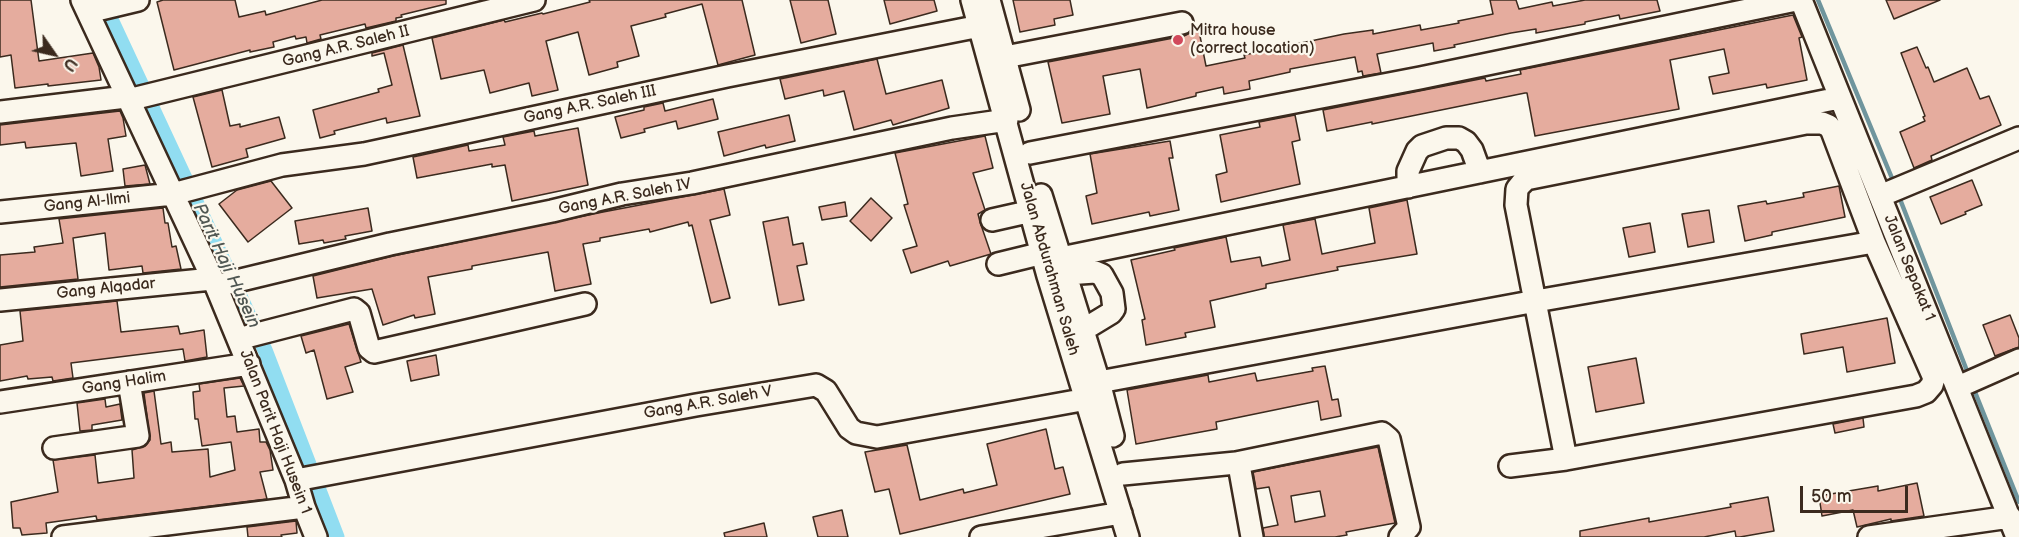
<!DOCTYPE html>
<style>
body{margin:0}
#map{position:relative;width:2019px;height:537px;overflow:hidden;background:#fbf7ec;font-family:"Balsamiq Sans",sans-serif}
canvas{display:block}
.north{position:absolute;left:24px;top:24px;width:60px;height:60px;-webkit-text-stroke:4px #fbf7ec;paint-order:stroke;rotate:124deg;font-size:16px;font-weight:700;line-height:24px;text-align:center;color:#3b2a1e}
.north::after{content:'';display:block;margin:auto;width:21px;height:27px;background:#3b2a1e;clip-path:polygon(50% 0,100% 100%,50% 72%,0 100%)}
.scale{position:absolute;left:1800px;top:486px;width:108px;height:27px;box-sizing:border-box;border:3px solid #3b2a1e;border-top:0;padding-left:8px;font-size:18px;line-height:21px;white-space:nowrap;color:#3b2a1e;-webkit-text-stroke:4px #fbf7ec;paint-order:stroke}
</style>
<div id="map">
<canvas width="2019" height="537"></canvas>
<div class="north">U</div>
<div class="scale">50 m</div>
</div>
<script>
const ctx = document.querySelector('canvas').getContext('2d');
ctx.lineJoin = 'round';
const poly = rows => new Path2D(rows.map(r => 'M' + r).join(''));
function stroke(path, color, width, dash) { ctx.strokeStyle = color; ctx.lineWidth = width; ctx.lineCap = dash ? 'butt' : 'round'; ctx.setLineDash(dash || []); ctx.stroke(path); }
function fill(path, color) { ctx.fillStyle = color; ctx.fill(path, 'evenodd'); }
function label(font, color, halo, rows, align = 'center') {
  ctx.font = font + ' "Balsamiq Sans",sans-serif'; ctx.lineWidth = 4.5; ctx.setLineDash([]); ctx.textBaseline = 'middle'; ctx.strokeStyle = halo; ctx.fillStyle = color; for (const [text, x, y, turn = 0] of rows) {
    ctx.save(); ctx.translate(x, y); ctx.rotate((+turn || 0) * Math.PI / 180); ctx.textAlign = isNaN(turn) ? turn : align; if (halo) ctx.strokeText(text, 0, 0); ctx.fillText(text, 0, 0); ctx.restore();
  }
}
stroke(poly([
 [1818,0,1894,183],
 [1898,194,1969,376],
 [1973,387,2019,502]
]), '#6f959d', 4.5);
stroke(poly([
 [102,0,265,350,337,537]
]), '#91ddf1', 15);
const building = poly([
 [0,0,31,0,39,61,93,53,99,67,101,80,48,86,48,84,15,88,11,55,0,57,0,0],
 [163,0,235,0,239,17,265,11,266,15,322,0,446,0,446,4,401,15,402,17,396,18,396,21,366,28,365,24,320,35,321,39,307,43,306,37,296,39,295,36,273,42,274,47,250,52,250,50,174,70,157,2,163,0],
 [589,0,742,0,755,55,718,65,702,4,665,14,666,17,631,26,639,56,617,62,618,67,589,75,578,32,546,41,558,90,532,96,529,83,490,93,484,70,441,79,432,38,504,20,505,22,542,13,543,14,590,2,589,0],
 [790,0,828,0,836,34,801,43,790,0],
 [884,0,934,0,937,11,890,24,884,0],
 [1013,0,1070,0,1073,15,1054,19,1055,25,1020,32,1013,0],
 [1490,0,1516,0,1519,9,1552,2,1553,6,1585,0,1657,0,1660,11,1620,19,1619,15,1585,22,1585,24,1536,33,1536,29,1511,33,1454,45,1455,47,1434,51,1433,43,1377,54,1381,73,1363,76,1362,71,1358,72,1355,57,1290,69,1290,72,1249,81,1250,89,1224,94,1223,87,1196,93,1196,96,1147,108,1140,69,1103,76,1110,114,1062,123,1048,62,1184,36,1190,33,1194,27,1198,26,1206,66,1245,58,1244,55,1344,34,1373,30,1373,34,1420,25,1421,30,1459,23,1458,21,1493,14,1490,0],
 [1886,0,1940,0,1894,19,1886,0],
 [1793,15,1802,37,1799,38,1807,80,1767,88,1766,84,1713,94,1709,77,1729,73,1724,49,1670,60,1679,109,1535,136,1527,93,1525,93,1372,124,1372,122,1327,131,1323,110,1485,78,1486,81,1521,74,1520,70,1793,15],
 [403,45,420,116,387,123,386,118,334,131,335,134,320,138,313,110,379,92,378,89,392,85,384,53,372,56,372,53,403,45],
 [1917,47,1926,68,1928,67,1934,82,1967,68,1980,99,1989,96,2001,125,1931,156,1932,160,1914,168,1900,132,1925,121,1923,117,1925,116,1901,53,1917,47],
 [877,59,886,94,942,80,949,108,893,125,891,120,854,130,844,91,824,96,823,90,785,99,780,79,877,59],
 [222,90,230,126,240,124,240,127,279,117,285,138,246,149,248,157,212,167,193,97,222,90],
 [713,99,718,119,678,129,676,121,644,129,645,132,621,138,615,117,644,110,644,107,663,103,665,111,713,99],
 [120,111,123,118,126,136,108,139,113,171,81,176,76,143,26,148,25,142,0,145,0,125,120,111],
 [789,115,795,141,766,148,765,145,724,156,718,132,789,115],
 [1295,115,1300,140,1292,142,1300,184,1221,202,1216,175,1227,172,1220,135,1260,127,1259,122,1295,115],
 [578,128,588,185,512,201,505,165,492,167,492,164,417,178,413,157,468,145,469,151,505,145,503,137,534,131,535,136,578,128],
 [985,136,993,168,973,173,985,210,978,214,980,222,991,254,950,266,948,261,911,273,903,250,917,246,904,205,908,204,895,153,985,136],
 [1170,141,1173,158,1169,158,1179,210,1150,216,1149,212,1092,224,1086,196,1097,193,1090,154,1170,141],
 [145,165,150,184,125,186,123,169,145,165],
 [1972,180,1982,205,1965,212,1966,214,1941,224,1930,197,1972,180],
 [271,181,292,208,248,242,219,204,237,190,271,181],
 [1839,186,1845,217,1772,232,1772,235,1745,241,1738,206,1766,201,1767,204,1804,197,1803,193,1839,186],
 [724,189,730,215,710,220,730,298,711,303,692,225,689,226,688,222,650,232,649,229,600,238,600,241,583,244,591,284,555,291,548,252,472,266,472,269,428,277,435,314,415,318,414,315,383,325,372,289,317,298,313,276,393,256,603,212,724,189],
 [871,198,892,218,871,241,850,221,871,198],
 [1407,200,1417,254,1337,267,1338,270,1266,284,1266,288,1210,301,1215,327,1185,333,1186,337,1146,345,1142,320,1145,319,1131,260,1175,250,1174,248,1226,237,1231,262,1260,257,1262,266,1290,260,1283,225,1315,219,1322,254,1375,243,1369,208,1407,200],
 [845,202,847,216,822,220,819,207,845,202],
 [163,208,165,223,168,223,172,247,176,246,181,269,143,273,142,266,109,270,105,233,73,238,78,279,0,287,0,255,35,252,34,247,63,243,59,219,163,208],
 [368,208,372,231,345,236,346,239,324,243,323,240,299,244,295,221,368,208],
 [1709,210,1714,242,1688,247,1682,214,1709,210],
 [788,217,793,245,803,243,807,264,797,266,804,300,779,305,763,222,788,217],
 [1650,223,1655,252,1629,257,1623,228,1650,223],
 [117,301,121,332,178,326,180,334,204,330,207,357,185,361,183,349,71,363,73,378,53,381,52,377,28,379,27,376,0,381,0,345,23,341,20,311,117,301],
 [2010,315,2019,338,2019,347,1995,356,1983,325,2010,315],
 [1887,318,1895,363,1847,372,1843,347,1804,354,1801,334,1887,318],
 [349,324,361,362,345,367,353,392,327,399,314,350,306,353,301,336,349,324],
 [436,355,439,375,411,381,407,361,436,355],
 [1636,358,1644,403,1596,412,1588,367,1636,358],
 [1325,366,1332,400,1338,399,1341,416,1321,420,1318,401,1216,422,1217,429,1136,444,1127,390,1208,375,1209,382,1255,373,1257,381,1313,371,1312,368,1325,366],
 [240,378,244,386,224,388,227,417,235,416,237,432,259,429,260,442,266,442,270,450,273,470,260,472,267,499,97,520,96,516,46,523,47,533,22,535,20,528,13,528,11,502,58,492,53,460,95,455,98,483,134,478,132,450,145,446,150,440,144,393,154,391,161,444,171,442,172,452,208,449,210,477,235,470,231,442,202,446,198,419,195,419,193,392,200,391,199,384,240,378],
 [105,399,106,407,120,404,122,420,92,425,92,430,80,431,77,403,105,399],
 [1863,418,1864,427,1835,433,1833,424,1863,418],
 [1046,429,1055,469,1063,467,1070,494,900,534,889,489,875,492,865,452,907,445,920,500,963,489,964,493,997,485,987,444,1046,429],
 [1378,447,1395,523,1346,532,1347,535,1335,537,1264,537,1263,528,1278,525,1269,487,1256,489,1253,472,1378,447],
 [1320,491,1325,516,1295,522,1291,496,1320,491],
 [1917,483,1924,516,1891,521,1891,519,1857,527,1853,510,1822,516,1819,496,1878,486,1878,491,1917,483],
 [1768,497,1774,531,1740,537,1736,537,1735,531,1704,537,1580,537,1580,531,1649,518,1649,522,1731,507,1730,504,1768,497],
 [842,510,848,537,818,537,813,517,842,510],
 [296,521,297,533,281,535,282,537,248,537,247,527,296,521],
 [764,523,767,537,725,537,724,533,764,523]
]);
fill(building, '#e5ac9e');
stroke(building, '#3b2a1e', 1.5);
const minor = poly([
 [82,0,216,286,296,480,304,507,316,537],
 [972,0,1048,276,1128,537],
 [989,0,1019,110],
 [1801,0,2017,537],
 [88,12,138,0],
 [1005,57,1182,23],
 [128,100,534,0],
 [0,112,126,97],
 [1030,153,1420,78,1796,0],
 [1408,187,1408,171,1417,151,1422,146,1446,138,1459,138,1466,142,1472,150,1480,172],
 [1041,195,1099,382,1113,436],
 [1880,196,2019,138],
 [0,212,173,194,282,165,364,154,727,76,980,26],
 [992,220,1032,211],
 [1061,258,1839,98],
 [998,264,1043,253],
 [1066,274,1095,272,1102,275,1112,293,1114,309,1111,313,1083,330],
 [216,286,390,244,552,211,622,194,692,183,952,128,1007,120],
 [0,300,212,279],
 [238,339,354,309,359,313,369,348,374,352,585,304],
 [1099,382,1536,301,1874,242],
 [1958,387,2019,360],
 [0,402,249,364],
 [54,448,138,436,129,382],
 [1236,463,1382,433,1389,439,1409,527,1400,537],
 [1510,466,1566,459,1916,396,1926,392,1932,385,1934,378,1874,242,1832,131,1829,126,1822,123,1806,123,1526,179,1521,184,1517,189,1516,205,1566,459],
 [1123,474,1236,463,1239,465,1252,537],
 [296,480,696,405,816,385,826,391,849,428,856,433,877,437,1087,399],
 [63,537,304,507],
 [981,537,1121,513],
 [1869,537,2010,517]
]);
stroke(minor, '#3b2a1e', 26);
stroke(minor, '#fbf7ec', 21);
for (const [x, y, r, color] of [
 [1178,40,6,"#d1495b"]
]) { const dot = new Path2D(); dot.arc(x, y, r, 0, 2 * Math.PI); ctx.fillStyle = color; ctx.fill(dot); stroke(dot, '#fbf7ec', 2); }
label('16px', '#3b2a1e', '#fbf7ec', [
 ["Mitra house",1190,31],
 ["(correct location)",1190,49]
], 'left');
label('16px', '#3b2a1e', '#fbf7ec', [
 ["Gang A.R. Saleh II",346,47,-14],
 ["Gang A.R. Saleh III",590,105,-12],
 ["Gang A.R. Saleh IV",625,197,-11],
 ["Gang Al-llmi",87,203,-6],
 ["Jalan Sepakat 1",1909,268,68],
 ["Jalan Abdurahman Saleh",1049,269,74],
 ["Gang Alqadar",106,289,-6],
 ["Gang Halim",124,383,-9],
 ["Gang A.R. Saleh V",708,403,-10],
 ["Jalan Parit Haji Husein 1",275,432,69]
]);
label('italic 18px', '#505753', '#fbf7ec', [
 ["Parit Haji Husein",226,266,65]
]);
</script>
